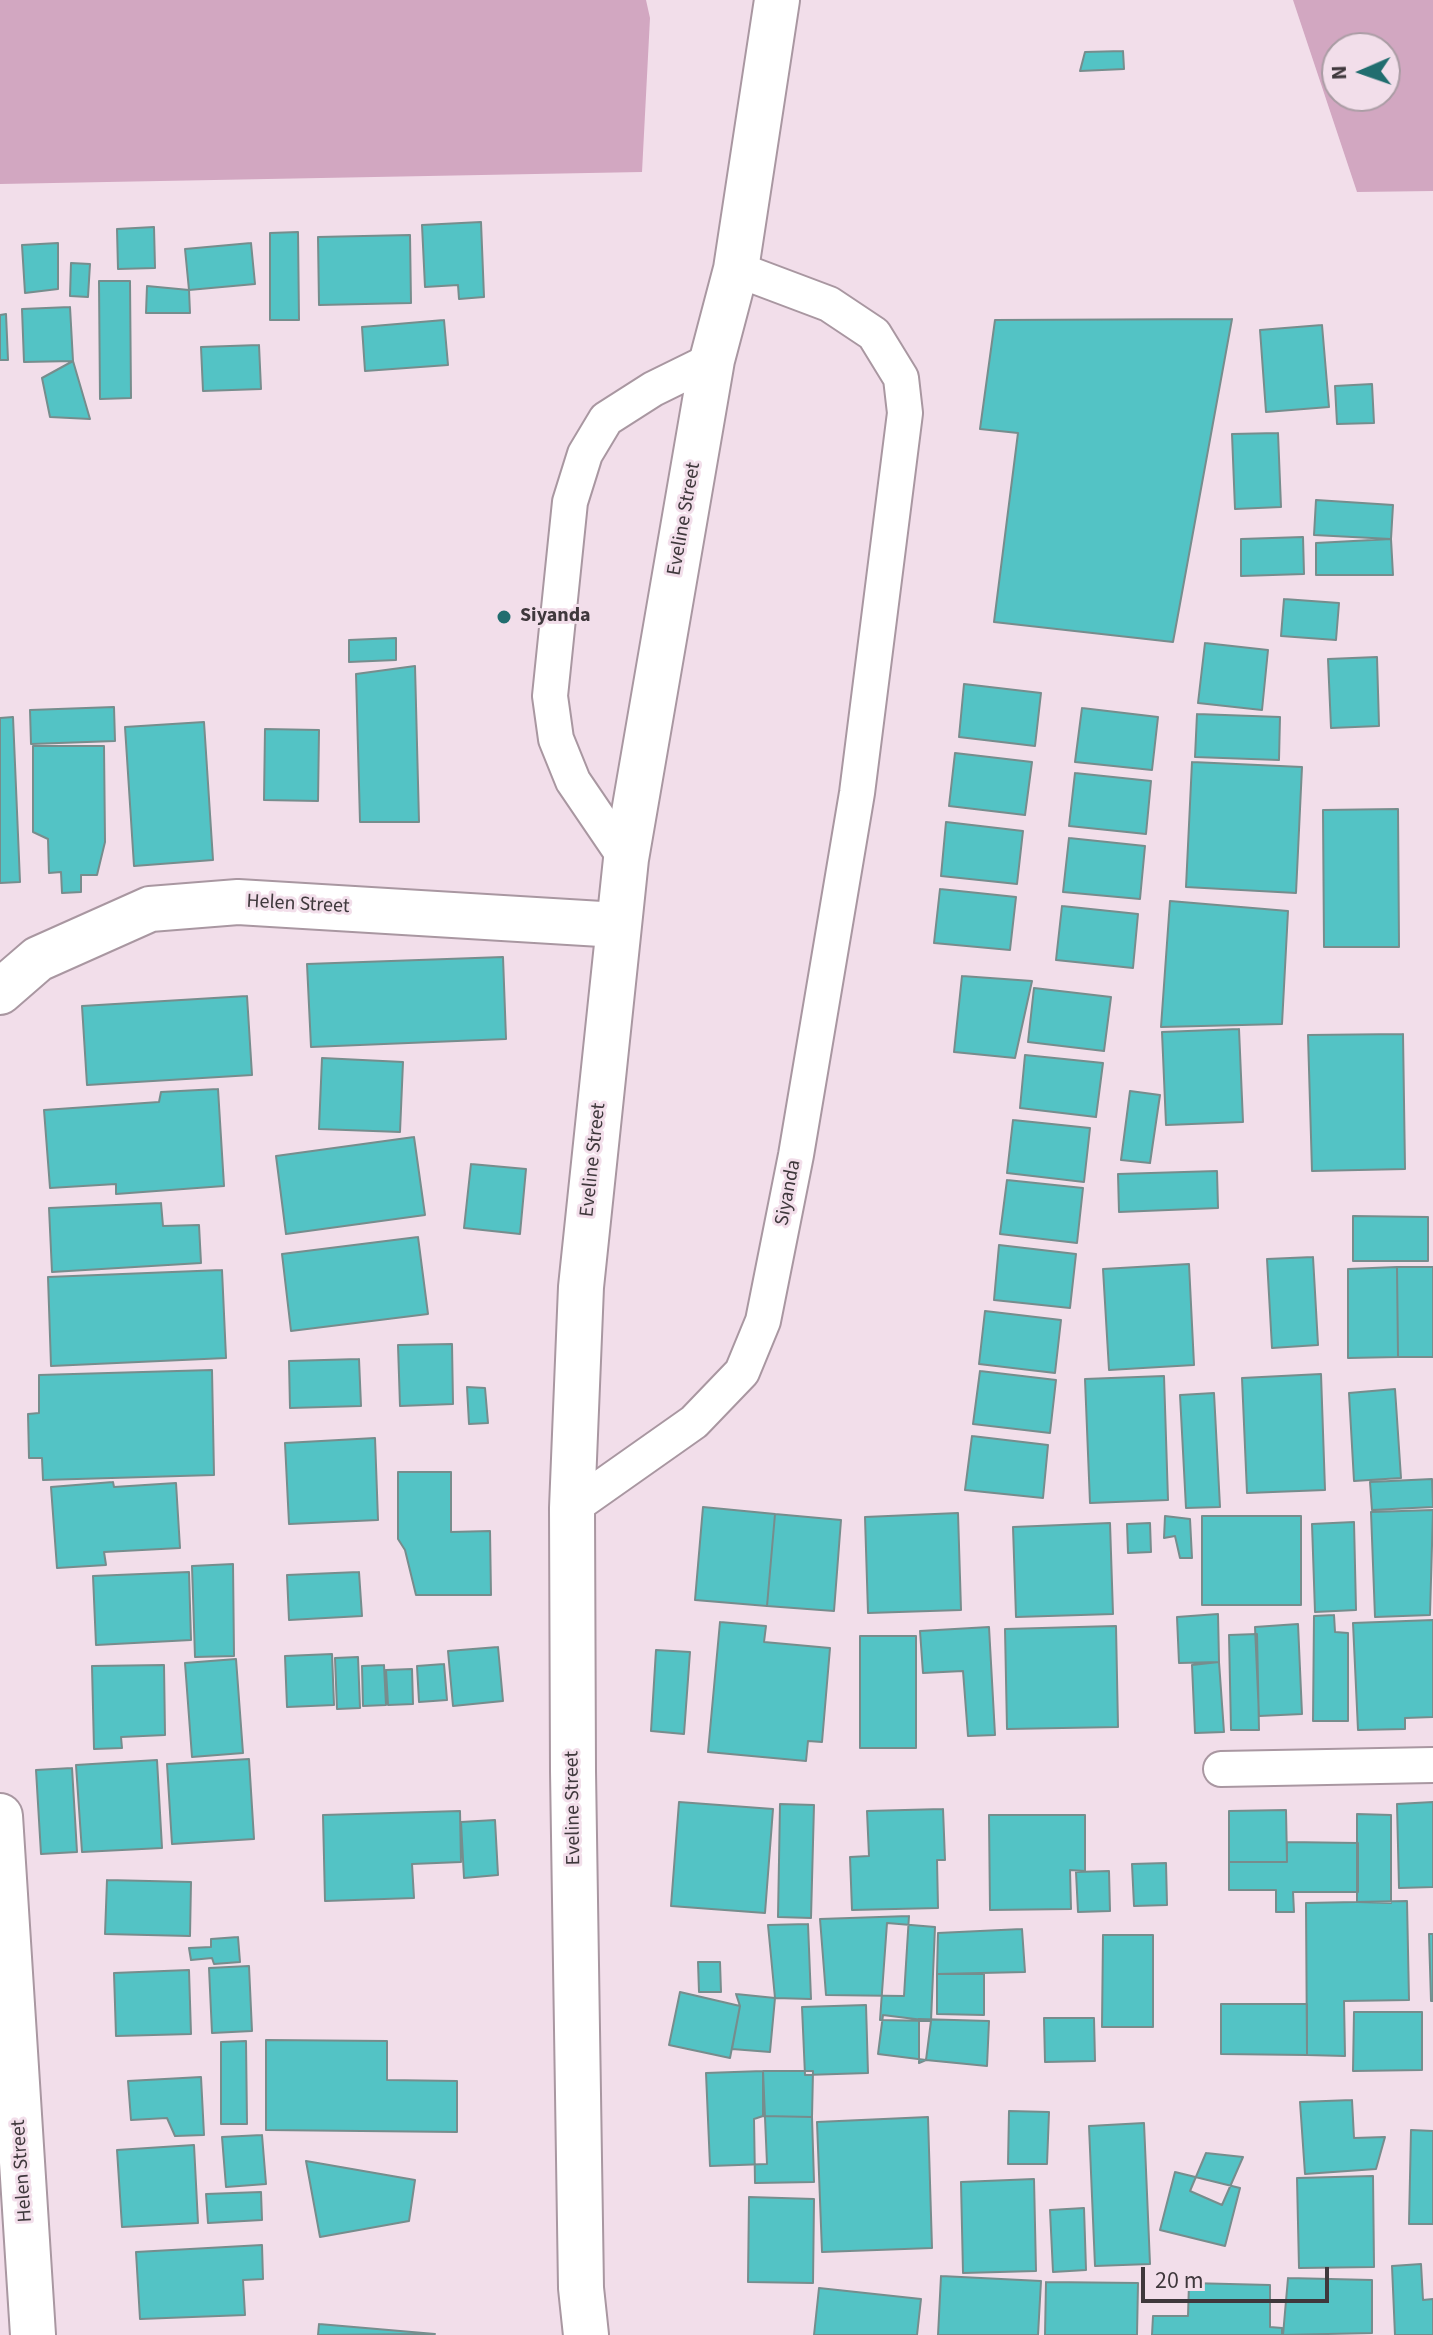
<!DOCTYPE html>
<style>
body{margin:0}
#map{position:relative;width:1433px;height:2335px;overflow:hidden;background:#f2deea;font-family:"Source Sans 3",sans-serif}
canvas{display:block}
.north{position:absolute;left:1321px;top:32px;width:80px;height:80px;box-sizing:border-box;background:#f2deea;border:2px solid #aa9ca4;border-radius:50%;rotate:268deg;font-size:22px;font-weight:700;line-height:32px;text-align:center;color:#3f383c}
.north::after{content:'';display:block;margin:auto;width:28px;height:36px;background:#216d6f;clip-path:polygon(50% 0,100% 100%,50% 72%,0 100%)}
.scale{position:absolute;left:1141px;top:2267px;width:188px;height:36px;box-sizing:border-box;border:4px solid #3f383c;border-top:0;padding-left:10px;font-size:24px;line-height:28px;white-space:nowrap;color:#3f383c;-webkit-text-stroke:6px #f2deea;paint-order:stroke}
</style>
<div id="map">
<canvas width="1433" height="2335"></canvas>
<div class="north">N</div>
<div class="scale">20 m</div>
</div>
<script>
const ctx = document.querySelector('canvas').getContext('2d');
ctx.lineJoin = 'round';
function fill(path, color) { ctx.fillStyle = color; ctx.fill(path, 'evenodd'); }
const poly = rows => new Path2D(rows.map(r => 'M' + r).join(''));
function stroke(path, color, width, dash) { ctx.strokeStyle = color; ctx.lineWidth = width; ctx.lineCap = dash ? 'butt' : 'round'; ctx.setLineDash(dash || []); ctx.stroke(path); }
function label(font, color, halo, rows, align = 'center') {
  ctx.font = font + ' "Source Sans 3",sans-serif'; ctx.lineWidth = 6; ctx.setLineDash([]); ctx.textBaseline = 'middle'; ctx.strokeStyle = halo; ctx.fillStyle = color; for (const [text, x, y, turn = 0] of rows) {
    ctx.save(); ctx.translate(x, y); ctx.rotate((+turn || 0) * Math.PI / 180); ctx.textAlign = isNaN(turn) ? turn : align; if (halo) ctx.strokeText(text, 0, 0); ctx.fillText(text, 0, 0); ctx.restore();
  }
}
fill(poly([
 [0,0,646,0,650,18,642,172,0,184],
 [1293,0,1433,0,1433,191,1357,192],
 [1385,48,1385,96,1337,96,1337,48]
]), '#d2a7c1');
const building = poly([
 [1123,51,1124,69,1080,71,1085,52,1123,51],
 [481,222,484,297,459,299,458,285,425,287,422,225,481,222],
 [154,227,155,268,118,269,117,229,154,227],
 [298,232,299,320,270,320,270,233,298,232],
 [410,235,411,303,319,305,318,237,410,235],
 [58,243,58,289,25,293,22,245,58,243],
 [251,243,255,284,189,290,185,249,251,243],
 [71,263,90,264,88,297,70,296,71,263],
 [99,281,130,281,131,398,100,399,99,281],
 [147,286,189,290,190,313,146,313,147,286],
 [70,307,73,361,24,362,22,309,70,307],
 [6,314,8,360,0,360,0,315,6,314],
 [1232,319,1173,642,994,622,1018,433,980,429,995,320,1232,319],
 [444,320,448,365,365,371,362,327,444,320],
 [1322,325,1329,407,1266,412,1260,330,1322,325],
 [259,345,261,389,203,391,201,347,259,345],
 [73,361,90,419,50,417,42,378,73,361],
 [1372,384,1374,423,1337,424,1335,386,1372,384],
 [1278,433,1281,507,1235,509,1232,434,1278,433],
 [1316,500,1393,505,1391,539,1314,535,1316,500],
 [1303,537,1304,574,1241,576,1241,539,1303,537],
 [1391,539,1393,575,1316,575,1316,543,1391,539],
 [1284,599,1339,603,1336,640,1281,636,1284,599],
 [396,638,396,660,349,662,349,640,396,638],
 [1205,643,1268,650,1262,710,1198,703,1205,643],
 [1377,657,1379,726,1331,728,1328,659,1377,657],
 [415,666,419,822,360,822,356,674,415,666],
 [964,684,1041,693,1035,746,959,737,964,684],
 [114,707,115,741,31,744,30,710,114,707],
 [1082,708,1158,717,1152,770,1075,762,1082,708],
 [1197,714,1280,717,1279,760,1195,757,1197,714],
 [13,717,20,882,0,883,0,718,13,717],
 [204,722,213,860,134,866,125,727,204,722],
 [265,729,319,730,318,801,264,800,265,729],
 [33,746,104,746,105,842,97,875,81,875,81,892,62,893,61,872,49,873,48,839,33,832,33,746],
 [955,753,1032,762,1025,815,949,806,955,753],
 [1192,762,1302,767,1296,893,1186,887,1192,762],
 [1075,773,1151,781,1146,834,1069,826,1075,773],
 [1398,809,1399,947,1324,947,1323,810,1398,809],
 [946,822,1023,831,1017,884,941,876,946,822],
 [1069,838,1145,846,1140,899,1063,892,1069,838],
 [940,889,1016,897,1010,950,934,943,940,889],
 [1170,901,1288,911,1282,1024,1161,1027,1170,901],
 [1062,906,1138,914,1133,968,1056,960,1062,906],
 [503,957,506,1039,311,1047,307,964,503,957],
 [962,976,1032,981,1015,1058,954,1052,962,976],
 [1034,988,1111,997,1104,1051,1028,1042,1034,988],
 [247,996,252,1075,87,1085,82,1006,247,996],
 [1239,1029,1243,1122,1166,1125,1162,1032,1239,1029],
 [1403,1034,1405,1169,1312,1171,1308,1035,1403,1034],
 [1025,1055,1103,1063,1096,1117,1020,1108,1025,1055],
 [322,1058,403,1062,400,1132,319,1129,322,1058],
 [218,1089,224,1186,116,1194,116,1184,50,1188,44,1110,159,1102,161,1092,218,1089],
 [1130,1091,1160,1095,1150,1163,1121,1160,1130,1091],
 [1013,1120,1090,1128,1084,1182,1007,1173,1013,1120],
 [414,1137,425,1215,286,1234,276,1156,414,1137],
 [471,1164,526,1169,520,1234,464,1228,471,1164],
 [1217,1171,1218,1208,1119,1212,1118,1174,1217,1171],
 [1007,1180,1083,1188,1077,1243,1000,1234,1007,1180],
 [161,1203,163,1226,199,1225,201,1263,52,1272,49,1208,161,1203],
 [1353,1216,1428,1217,1428,1261,1353,1261,1353,1216],
 [418,1237,428,1314,291,1331,282,1254,418,1237],
 [999,1245,1076,1254,1070,1308,994,1300,999,1245],
 [1313,1257,1318,1345,1272,1348,1267,1259,1313,1257],
 [1189,1264,1194,1365,1109,1370,1103,1269,1189,1264],
 [1397,1267,1398,1357,1348,1358,1348,1269,1397,1267],
 [1397,1267,1433,1267,1433,1357,1398,1357,1397,1267],
 [222,1270,226,1358,51,1366,48,1277,222,1270],
 [985,1311,1061,1320,1055,1373,979,1364,985,1311],
 [452,1344,453,1404,400,1406,398,1345,452,1344],
 [359,1359,361,1406,290,1408,289,1361,359,1359],
 [212,1370,214,1475,43,1480,42,1458,29,1458,28,1414,39,1413,39,1375,212,1370],
 [980,1371,1056,1380,1050,1433,973,1424,980,1371],
 [1321,1374,1325,1490,1247,1493,1242,1378,1321,1374],
 [1164,1376,1168,1500,1090,1503,1085,1379,1164,1376],
 [467,1387,485,1388,488,1423,469,1424,467,1387],
 [1395,1389,1401,1478,1354,1481,1349,1393,1395,1389],
 [1214,1393,1220,1507,1186,1508,1180,1395,1214,1393],
 [972,1436,1048,1445,1043,1498,965,1490,972,1436],
 [375,1438,378,1520,289,1524,285,1443,375,1438],
 [398,1472,451,1472,451,1532,490,1531,491,1595,416,1595,405,1550,398,1539,398,1472],
 [1432,1479,1433,1507,1372,1510,1370,1482,1432,1479],
 [113,1482,114,1487,176,1483,180,1548,104,1552,106,1565,57,1568,51,1487,113,1482],
 [703,1507,775,1514,767,1606,695,1600,703,1507],
 [1433,1510,1430,1615,1375,1617,1371,1512,1433,1510],
 [958,1513,961,1610,868,1613,865,1517,958,1513],
 [775,1514,841,1520,834,1611,767,1606,775,1514],
 [1165,1516,1190,1519,1192,1558,1180,1558,1175,1536,1164,1538,1165,1516],
 [1202,1516,1301,1516,1301,1605,1202,1605,1202,1516],
 [1354,1522,1356,1610,1315,1612,1312,1524,1354,1522],
 [1110,1523,1113,1614,1016,1617,1013,1527,1110,1523],
 [1150,1523,1151,1552,1128,1553,1127,1524,1150,1523],
 [233,1564,234,1656,195,1657,192,1566,233,1564],
 [189,1572,191,1640,96,1645,93,1576,189,1572],
 [359,1572,362,1616,289,1620,287,1575,359,1572],
 [1218,1614,1219,1662,1179,1663,1177,1617,1218,1614],
 [1334,1615,1335,1632,1348,1633,1348,1721,1313,1721,1314,1616,1334,1615],
 [1433,1620,1433,1717,1405,1718,1405,1729,1358,1730,1353,1623,1433,1620],
 [720,1622,766,1626,764,1642,830,1648,822,1742,808,1741,806,1761,708,1752,720,1622],
 [1298,1624,1302,1714,1259,1716,1255,1627,1298,1624],
 [1116,1626,1118,1727,1007,1729,1005,1629,1116,1626],
 [989,1627,995,1735,968,1736,963,1671,923,1673,920,1631,989,1627],
 [1257,1634,1259,1730,1231,1730,1229,1635,1257,1634],
 [860,1636,916,1636,916,1748,860,1748,860,1636],
 [498,1647,503,1701,453,1706,448,1651,498,1647],
 [656,1650,690,1652,684,1734,651,1731,656,1650],
 [332,1654,334,1705,287,1707,285,1656,332,1654],
 [358,1657,360,1708,337,1709,335,1658,358,1657],
 [236,1659,243,1753,192,1757,185,1663,236,1659],
 [1219,1662,1224,1732,1195,1733,1192,1665,1219,1662],
 [444,1664,447,1700,419,1702,417,1666,444,1664],
 [164,1665,165,1735,121,1737,122,1748,94,1749,92,1666,164,1665],
 [384,1665,386,1705,363,1706,362,1666,384,1665],
 [412,1669,413,1704,388,1705,386,1670,412,1669],
 [249,1759,254,1839,172,1844,167,1764,249,1759],
 [157,1760,162,1848,82,1852,76,1765,157,1760],
 [72,1768,77,1852,41,1854,36,1770,72,1768],
 [679,1802,773,1809,765,1913,671,1906,679,1802],
 [1433,1802,1433,1887,1399,1888,1397,1804,1433,1802],
 [780,1804,814,1805,811,1918,778,1917,780,1804],
 [943,1809,945,1860,937,1860,938,1908,852,1910,850,1857,869,1856,867,1811,943,1809],
 [1286,1810,1287,1862,1229,1862,1229,1811,1286,1810],
 [460,1811,461,1862,412,1864,414,1898,325,1901,323,1815,460,1811],
 [1357,1814,1391,1815,1391,1903,1357,1902,1357,1814],
 [989,1815,1085,1815,1085,1871,1070,1870,1071,1909,990,1910,989,1815],
 [495,1820,498,1875,464,1878,461,1822,495,1820],
 [1287,1842,1358,1843,1358,1892,1293,1892,1294,1912,1276,1912,1276,1890,1229,1890,1229,1862,1287,1862,1287,1842],
 [1166,1863,1167,1905,1134,1906,1132,1864,1166,1863],
 [1109,1871,1110,1911,1078,1912,1076,1872,1109,1871],
 [107,1880,191,1882,190,1936,105,1934,107,1880],
 [1407,1901,1409,2000,1344,2001,1345,2056,1307,2055,1306,1903,1407,1901],
 [909,1916,904,1996,826,1995,820,1919,909,1916],
 [887,1923,935,1927,931,2021,880,2020,887,1923],
 [808,1924,811,1999,775,1998,768,1925,808,1924],
 [1022,1929,1025,1972,937,1974,938,1933,1022,1929],
 [1429,1934,1433,1934,1433,2001,1431,2001,1429,1934],
 [1103,1935,1153,1935,1153,2027,1102,2027,1103,1935],
 [238,1937,240,1962,214,1964,212,1958,191,1960,189,1948,211,1947,211,1939,238,1937],
 [698,1962,720,1962,721,1992,699,1992,698,1962],
 [249,1966,252,2031,212,2033,209,1968,249,1966],
 [189,1970,191,2034,116,2036,114,1973,189,1970],
 [937,1974,984,1974,984,2015,937,2014,937,1974],
 [680,1992,740,2006,730,2058,669,2045,680,1992],
 [736,1994,775,1998,770,2052,732,2049,740,2006,736,1994],
 [1221,2004,1307,2004,1307,2055,1221,2054,1221,2004],
 [866,2005,868,2073,805,2075,802,2007,866,2005],
 [1354,2012,1422,2012,1422,2070,1353,2071,1354,2012],
 [883,2015,931,2021,926,2060,878,2054,883,2015],
 [1044,2018,1094,2018,1095,2061,1045,2062,1044,2018],
 [919,2019,989,2021,987,2066,926,2060,919,2063,919,2019],
 [266,2040,387,2041,387,2080,457,2081,457,2132,266,2130,266,2040],
 [246,2041,247,2124,221,2124,221,2042,246,2041],
 [763,2071,767,2164,710,2166,706,2073,763,2071],
 [763,2071,813,2071,812,2117,763,2116,763,2071],
 [201,2077,204,2135,175,2136,167,2118,131,2120,128,2081,201,2077],
 [1352,2100,1354,2138,1385,2137,1376,2169,1305,2174,1300,2102,1352,2100],
 [1009,2111,1049,2112,1047,2164,1008,2164,1009,2111],
 [763,2116,812,2117,814,2182,755,2183,754,2119,763,2116],
 [928,2117,932,2248,822,2252,817,2122,928,2117],
 [1144,2123,1150,2264,1095,2266,1089,2126,1144,2123],
 [1411,2130,1433,2131,1433,2224,1409,2224,1411,2130],
 [262,2135,266,2184,226,2187,222,2137,262,2135],
 [194,2145,198,2223,122,2227,117,2150,194,2145],
 [1206,2153,1243,2157,1222,2205,1190,2191,1206,2153],
 [306,2161,415,2180,409,2221,320,2237,306,2161],
 [1175,2172,1240,2188,1225,2246,1160,2230,1175,2172],
 [1373,2176,1374,2267,1299,2268,1297,2178,1373,2176],
 [1034,2179,1036,2271,963,2273,961,2182,1034,2179],
 [261,2192,262,2220,208,2223,206,2194,261,2192],
 [749,2197,814,2199,813,2283,748,2282,749,2197],
 [1084,2208,1086,2270,1053,2272,1050,2210,1084,2208],
 [262,2245,263,2279,243,2280,245,2315,140,2319,136,2252,262,2245],
 [1421,2264,1423,2300,1433,2299,1433,2335,1395,2335,1392,2266,1421,2264],
 [941,2276,1041,2281,1038,2335,938,2335,941,2276],
 [1288,2278,1372,2280,1372,2333,1283,2335,1288,2278],
 [1046,2282,1138,2283,1137,2335,1045,2335,1046,2282],
 [1189,2283,1270,2285,1270,2327,1282,2328,1282,2335,1152,2335,1153,2316,1188,2316,1189,2283],
 [819,2288,921,2299,917,2335,814,2335,819,2288],
 [319,2324,435,2334,318,2335,319,2324]
]);
fill(building, '#53c3c5');
stroke(building, '#768d8d', 2);
const service = poly([
 [626,859,573,781,556,739,550,696,570,502,585,454,606,419,653,389,712,360],
 [572,1508,694,1422,742,1372,763,1321,796,1155,857,793,905,413,901,378,874,334,829,304,736,269],
 [1221,1769,1433,1765]
]);
const minor = poly([
 [0,992,38,959,150,909,238,902,618,925],
 [0,1816,33,2335]
]);
const tertiary = poly([
 [586,2335,581,2288,573,1771,572,1508,581,1287,626,859,712,360,736,269,777,0]
]);
stroke(service, '#a997a1', 38);
stroke(minor, '#a997a1', 48);
stroke(tertiary, '#a997a1', 48);
stroke(service, '#fff', 34);
stroke(minor, '#fff', 44);
stroke(tertiary, '#fff', 44);
for (const [x, y, r, color] of [
 [504,617,8,"#216d6f"]
]) { const dot = new Path2D(); dot.arc(x, y, r, 0, 2 * Math.PI); ctx.fillStyle = color; ctx.fill(dot); stroke(dot, '#f2deea', 3); }
label('20px', '#3f383c', '#f2deea', [
 ["Eveline Street",685,519,-80],
 ["Helen Street",298,905,3],
 ["Eveline Street",594,1160,-84],
 ["Siyanda",789,1193,-79],
 ["Eveline Street",574,1808,-91],
 ["Helen Street",23,2171,-94]
]);
label('bold 20px', '#3f383c', '#f2deea', [
 ["Siyanda",520,617]
], 'left');
</script>
